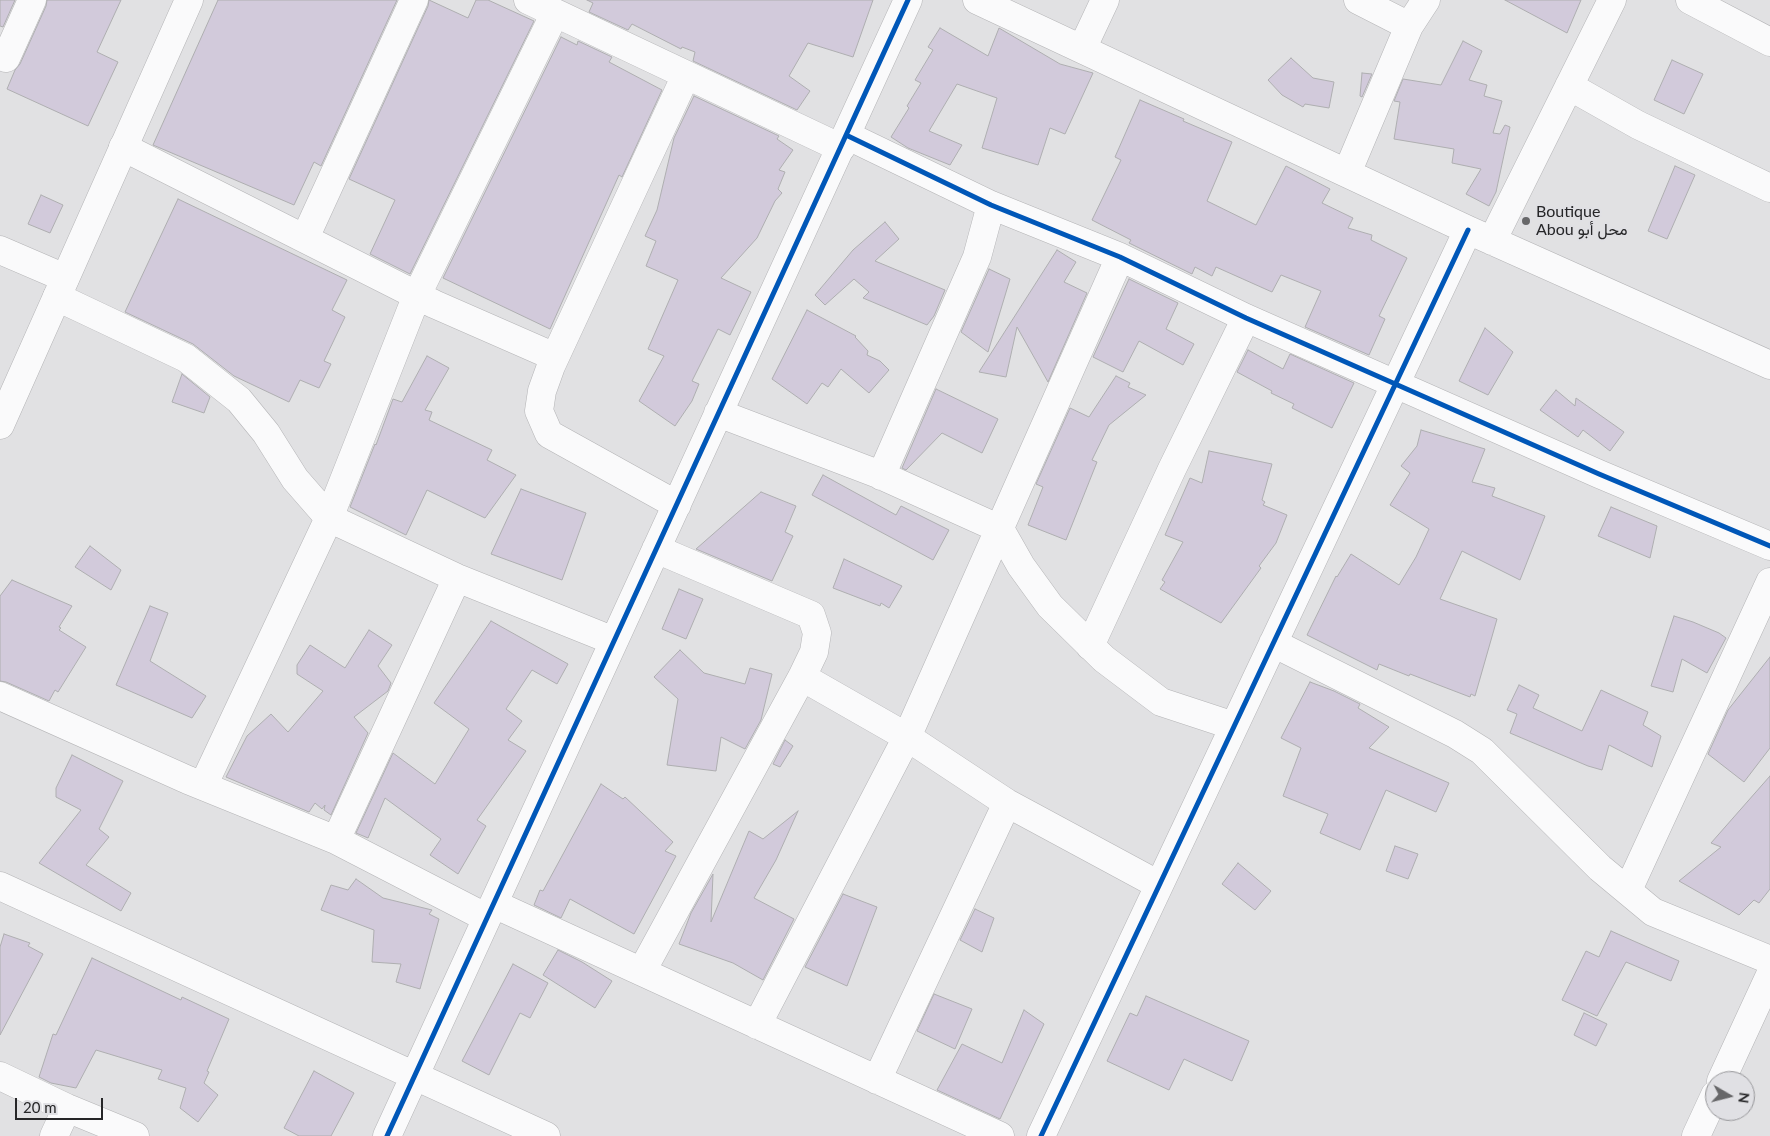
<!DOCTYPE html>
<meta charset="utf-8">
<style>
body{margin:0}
#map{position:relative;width:1770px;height:1136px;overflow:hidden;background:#e1e1e3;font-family:Lato,sans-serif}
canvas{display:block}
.north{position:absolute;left:1705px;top:1071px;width:50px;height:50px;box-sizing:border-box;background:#e0e0e4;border:1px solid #969699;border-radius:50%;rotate:98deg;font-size:14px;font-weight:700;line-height:20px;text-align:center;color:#262628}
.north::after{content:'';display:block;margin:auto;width:18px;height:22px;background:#676769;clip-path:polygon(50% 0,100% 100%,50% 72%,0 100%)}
.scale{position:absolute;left:15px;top:1098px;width:88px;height:22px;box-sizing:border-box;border:2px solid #262628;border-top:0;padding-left:6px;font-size:15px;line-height:18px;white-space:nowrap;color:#262628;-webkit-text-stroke:4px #e0e0e4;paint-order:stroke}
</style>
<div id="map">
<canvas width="1770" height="1136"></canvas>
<div class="north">N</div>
<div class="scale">20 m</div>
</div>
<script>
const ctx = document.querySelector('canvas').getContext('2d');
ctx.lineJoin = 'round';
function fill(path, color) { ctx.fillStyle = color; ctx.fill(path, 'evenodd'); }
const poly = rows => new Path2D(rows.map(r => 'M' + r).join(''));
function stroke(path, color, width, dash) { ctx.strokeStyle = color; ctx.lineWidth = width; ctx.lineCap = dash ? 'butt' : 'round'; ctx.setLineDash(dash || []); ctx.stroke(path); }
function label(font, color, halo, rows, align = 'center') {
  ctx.font = font + ' Lato,Vazirmatn,sans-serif'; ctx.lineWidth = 4; ctx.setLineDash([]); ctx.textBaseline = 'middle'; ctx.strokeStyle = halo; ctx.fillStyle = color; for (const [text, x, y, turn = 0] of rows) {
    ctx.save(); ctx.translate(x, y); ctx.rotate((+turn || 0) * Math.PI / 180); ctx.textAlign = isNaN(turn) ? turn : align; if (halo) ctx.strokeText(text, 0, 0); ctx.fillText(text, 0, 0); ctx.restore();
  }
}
const building = poly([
 [0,0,15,0,3,27,0,26,0,0],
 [47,0,121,0,97,52,118,62,88,126,7,89,15,70,20,64,46,6,47,0],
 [218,0,397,0,321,166,314,162,294,205,153,145,218,0],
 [429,0,468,18,476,0,488,0,534,21,410,274,370,254,395,200,349,179,428,6,429,0],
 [587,0,873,0,853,57,808,43,789,76,810,91,797,110,693,61,695,52,682,47,681,49,632,24,628,30,589,12,593,3,587,0],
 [1505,0,1581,0,1567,33,1505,0],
 [940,28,988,56,999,28,1060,64,1093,73,1065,134,1050,128,1038,165,982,148,997,98,957,84,929,131,962,145,950,165,908,148,891,137,909,108,907,106,921,83,915,80,933,50,928,47,940,28],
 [561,37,577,45,578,41,612,57,609,62,662,90,622,177,619,175,550,329,443,278,561,37],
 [1463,41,1482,51,1469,80,1487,85,1484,96,1502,101,1493,133,1500,134,1505,125,1510,127,1496,192,1489,206,1466,194,1481,169,1452,163,1454,149,1394,139,1400,102,1394,101,1403,79,1441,85,1463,41],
 [1291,58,1313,78,1334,82,1329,108,1305,104,1303,107,1282,95,1268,80,1291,58],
 [1672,60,1703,74,1684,114,1654,100,1672,60],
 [1362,73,1372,74,1362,97,1360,96,1362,73],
 [694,96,779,136,777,139,793,150,779,170,785,172,778,189,782,193,775,201,757,238,721,278,751,292,730,335,718,329,692,381,699,384,692,401,675,426,639,401,664,356,648,349,678,280,646,266,656,241,645,236,657,210,674,138,694,96],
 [1140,100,1184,119,1183,121,1232,142,1207,201,1256,225,1286,166,1330,189,1322,203,1353,218,1348,228,1372,235,1371,240,1407,258,1379,316,1385,319,1369,355,1305,327,1321,291,1281,275,1272,292,1216,267,1212,276,1195,267,1192,274,1129,243,1131,240,1092,220,1121,160,1115,157,1140,100],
 [1675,166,1695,175,1667,239,1648,231,1675,166],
 [41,195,63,205,50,233,28,224,41,195],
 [178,199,347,280,332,310,345,317,324,361,331,364,319,388,300,380,289,402,234,376,193,344,125,312,178,199],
 [885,222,899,239,875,261,945,290,934,316,927,325,863,298,869,292,854,279,825,305,815,295,853,250,885,222],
 [1057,250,1076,262,1064,282,1087,293,1048,382,1017,327,1006,377,979,372,1057,250],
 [989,269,1010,279,988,352,961,332,989,269],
 [1129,279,1178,303,1166,329,1194,344,1183,365,1139,341,1123,372,1093,357,1129,279],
 [807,310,856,336,855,337,868,351,867,355,880,361,889,370,869,393,841,369,828,387,822,383,807,404,772,379,807,310],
 [1485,328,1513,352,1488,395,1459,381,1485,328],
 [1248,350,1283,369,1290,354,1354,383,1332,428,1292,408,1294,404,1271,393,1272,391,1237,372,1248,350],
 [427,356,449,368,425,410,432,412,429,420,492,450,487,460,516,475,485,518,427,490,406,535,350,507,375,444,376,445,393,399,402,402,427,356],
 [182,374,210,397,204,413,172,402,182,374],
 [1116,376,1130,383,1128,387,1146,395,1109,425,1092,460,1097,462,1066,540,1028,525,1043,487,1036,484,1070,408,1089,417,1116,376],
 [936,389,998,419,982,453,942,433,906,470,902,468,936,389],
 [1556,390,1575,406,1576,398,1624,432,1610,451,1583,430,1578,437,1540,410,1556,390],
 [1421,430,1485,449,1472,482,1495,488,1492,496,1545,516,1520,580,1462,551,1440,599,1497,619,1475,696,1471,694,1470,697,1410,674,1409,676,1379,664,1377,670,1307,635,1336,576,1337,577,1351,554,1399,585,1416,557,1429,529,1390,505,1410,473,1401,466,1417,446,1421,430],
 [1209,451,1272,464,1262,500,1265,502,1263,505,1287,515,1276,543,1259,566,1261,568,1221,623,1160,589,1165,582,1162,580,1183,542,1165,535,1190,478,1202,483,1209,451],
 [823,475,896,515,901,506,949,530,933,560,812,495,823,475],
 [521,489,586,513,562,580,491,554,521,489],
 [761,492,796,506,785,532,793,536,772,581,696,549,761,492],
 [1611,507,1657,526,1650,558,1598,536,1611,507],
 [90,546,121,570,111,590,75,567,90,546],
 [844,559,902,586,889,608,881,603,880,606,833,588,844,559],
 [12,580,72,606,59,627,61,628,59,630,86,647,58,692,55,690,49,701,6,682,0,681,0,596,12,580],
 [679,589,703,599,686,639,662,629,679,589],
 [150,606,168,613,150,661,206,696,192,718,116,685,150,606],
 [1674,616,1693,622,1719,633,1726,638,1707,673,1682,659,1673,692,1651,686,1674,616],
 [491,621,568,664,557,684,532,670,506,709,522,721,508,740,526,751,477,820,486,826,458,874,430,855,441,839,385,798,368,838,356,833,393,753,435,784,469,729,434,703,491,621],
 [369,630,392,645,378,666,391,683,388,691,354,717,368,733,331,815,324,810,325,805,322,809,315,803,309,812,226,777,247,736,271,714,288,732,323,691,297,674,297,665,310,645,345,668,369,630],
 [680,650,704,673,745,684,750,668,772,674,761,720,745,749,721,737,716,771,667,765,678,699,654,677,680,650],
 [1770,657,1770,748,1744,782,1708,754,1728,710,1770,657],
 [1310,682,1334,691,1360,704,1358,708,1389,727,1369,748,1449,783,1436,812,1386,790,1360,850,1320,833,1328,814,1283,796,1301,748,1281,738,1310,682],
 [1519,685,1539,695,1533,708,1582,731,1601,690,1648,712,1643,725,1661,736,1652,767,1609,745,1602,770,1588,766,1510,733,1517,714,1507,710,1519,685],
 [785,740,793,746,780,767,773,764,785,740],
 [72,755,123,781,99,829,109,837,86,865,131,893,121,911,39,863,81,810,56,797,56,788,72,755],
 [1770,776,1770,889,1759,903,1754,900,1739,915,1679,881,1721,847,1711,843,1770,776],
 [601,784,623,799,625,797,673,842,665,851,676,856,634,934,570,899,561,918,534,905,540,890,543,891,601,784],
 [798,811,776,860,754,898,794,919,763,980,733,963,679,944,691,913,713,874,711,922,749,831,763,839,798,811],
 [1395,846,1418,854,1408,879,1386,871,1395,846],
 [1238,863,1271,891,1255,910,1222,884,1238,863],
 [356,879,383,898,432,910,429,914,439,919,420,989,396,982,401,964,372,962,374,930,321,910,331,885,348,890,356,879],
 [843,894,877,907,847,986,805,967,843,894],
 [975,909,994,918,982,952,960,940,975,909],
 [1611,931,1679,961,1671,981,1626,962,1597,1016,1562,1000,1586,951,1599,957,1611,931],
 [4,934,30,943,28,946,43,954,0,1035,0,947,4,934],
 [558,950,582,962,612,981,595,1008,543,975,558,950],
 [92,958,181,1000,182,997,229,1019,207,1071,209,1072,204,1083,218,1095,198,1122,180,1108,186,1088,158,1079,162,1070,96,1050,76,1088,51,1083,39,1077,53,1034,56,1035,92,958],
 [513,964,548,983,530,1018,520,1013,489,1075,462,1061,513,964],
 [934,994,972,1009,955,1049,917,1031,934,994],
 [1146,996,1249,1041,1232,1081,1184,1059,1169,1090,1107,1061,1130,1013,1137,1016,1146,996],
 [1024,1010,1044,1024,1000,1119,937,1090,962,1044,1002,1063,1024,1010],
 [1584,1013,1607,1024,1596,1046,1574,1035,1584,1013],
 [314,1071,354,1093,331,1136,299,1136,284,1128,314,1071]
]);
fill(building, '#d2cadb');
stroke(building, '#aeaeb0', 1);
const minor = poly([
 [528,0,841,148],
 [977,0,1468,230,1770,365],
 [1358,0,1409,26],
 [1690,0,1770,42],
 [1082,49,1105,0],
 [0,54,6,58,32,0],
 [1569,86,1638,125,1770,188],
 [846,135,991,205,1120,257,1246,318,1599,474,1770,546],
 [123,147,434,304,555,357],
 [1347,173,1409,26,1426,0],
 [305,238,414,0],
 [1492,241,1612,0],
 [0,250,65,278],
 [57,297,186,358,239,400,266,433,295,479,329,518,457,578,614,641],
 [718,413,878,474,1000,529,1021,566,1050,606,1104,659,1161,702,1234,726],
 [881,476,977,257,991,205],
 [677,505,549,434,539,411,542,391,551,366,686,75],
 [1273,643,1455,734,1482,751,1600,868,1653,912,1770,960],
 [1090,646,1172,469,1246,318],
 [802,677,907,737,1007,803,1159,885],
 [0,696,188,780,336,840,487,918],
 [203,786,329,518,417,295,555,13],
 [336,840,457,578],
 [0,886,546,1136],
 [1628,890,1770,582],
 [494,904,1000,1136],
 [642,971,802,677,814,652,817,633,811,615,656,549],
 [757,1025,907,737,1120,257],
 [0,1076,67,1108,135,1136],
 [877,1080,1007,803],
 [1721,1081,1770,975],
 [54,1136,67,1108],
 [387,1136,908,0],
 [1041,1136,1468,230],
 [1696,1136,1715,1095]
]);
const tertiary = poly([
 [0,425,189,0]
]);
stroke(minor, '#b4b4b6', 29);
stroke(tertiary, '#b4b4b6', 29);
stroke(minor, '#fafafb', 28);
stroke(tertiary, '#fafafb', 28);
stroke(poly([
 [846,135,991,205,1120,257,1246,318,1599,474,1770,546],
 [387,1136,908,0],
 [1041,1136,1468,230]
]), '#0057b8', 5);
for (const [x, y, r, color] of [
 [1526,221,5,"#676769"]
]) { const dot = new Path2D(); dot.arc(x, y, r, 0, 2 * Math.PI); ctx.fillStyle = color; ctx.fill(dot); stroke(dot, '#e0e0e4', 2); }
label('16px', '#262628', '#e0e0e4', [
 ["Boutique",1536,212],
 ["Abou محل أبو",1536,230]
], 'left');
</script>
